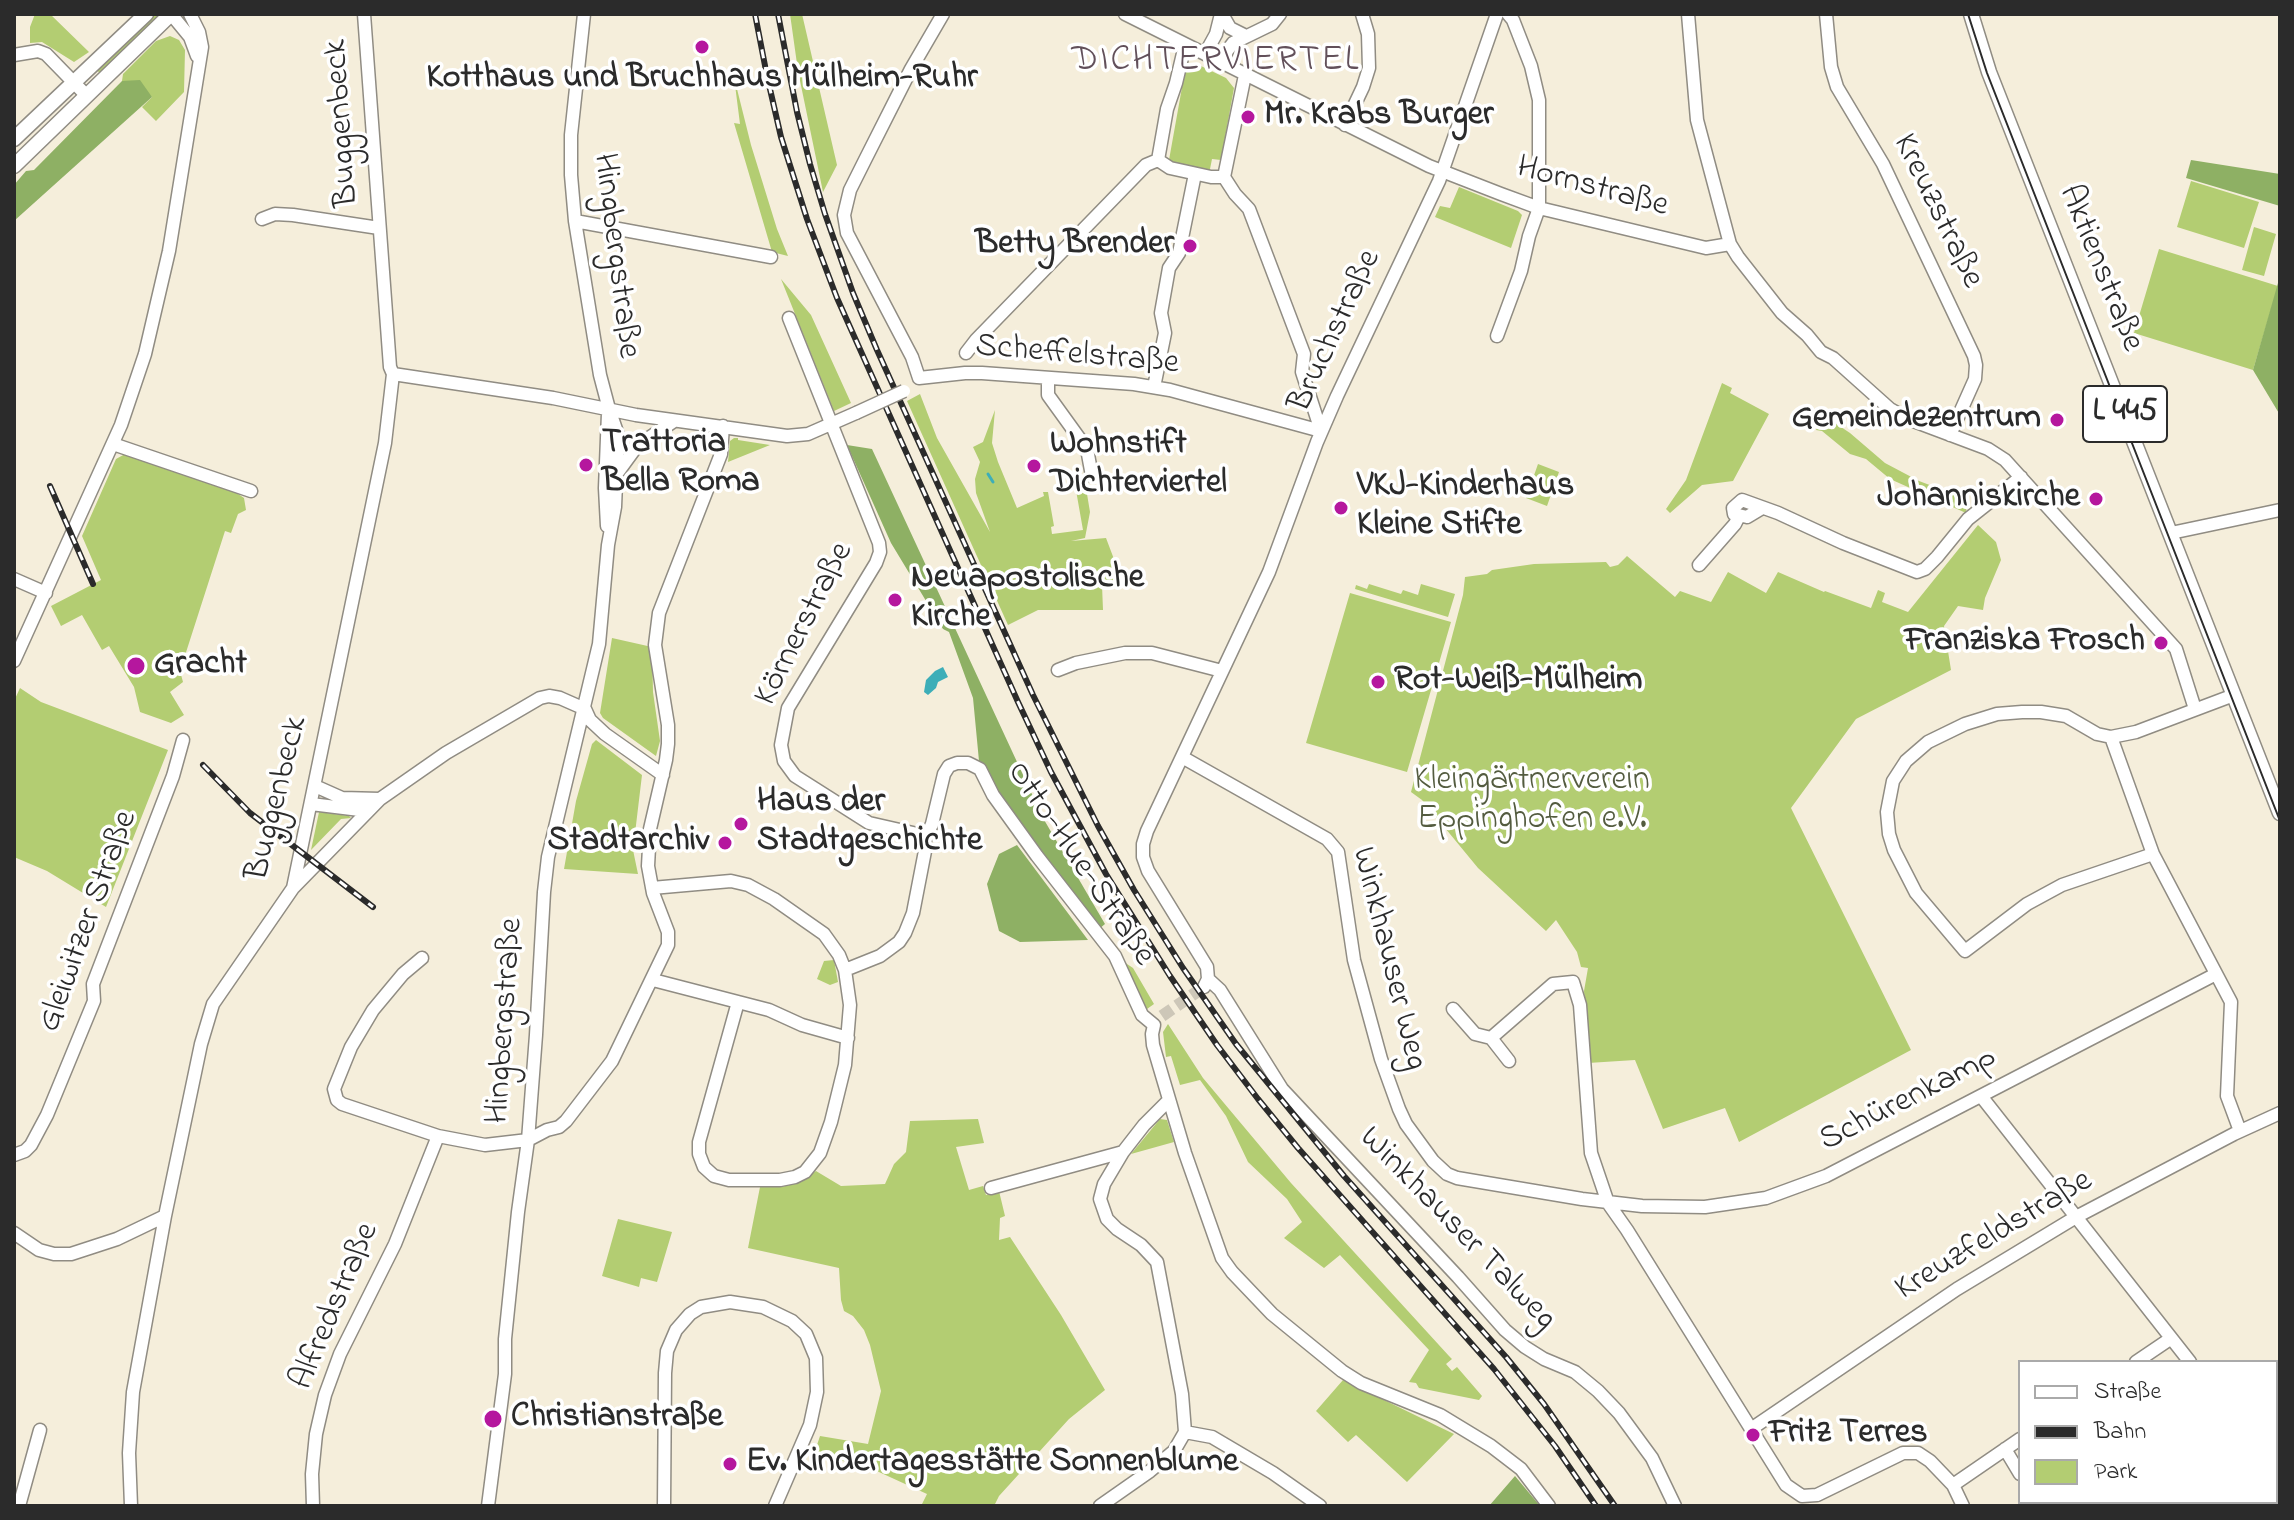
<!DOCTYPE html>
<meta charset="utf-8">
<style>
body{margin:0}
#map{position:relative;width:2294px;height:1520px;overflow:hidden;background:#f5eedb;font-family:"Indie Flower",sans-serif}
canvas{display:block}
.frame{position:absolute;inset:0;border:16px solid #2b2b2b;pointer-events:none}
.legend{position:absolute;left:2018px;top:1360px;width:260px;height:144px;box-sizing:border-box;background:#fff;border:2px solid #aaa;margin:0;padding:10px 14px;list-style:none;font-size:24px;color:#2b2b2b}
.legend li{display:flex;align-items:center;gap:16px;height:40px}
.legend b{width:40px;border:2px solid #aaa}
</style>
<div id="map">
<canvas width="2294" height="1520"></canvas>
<div class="frame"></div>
<ul class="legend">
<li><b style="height:10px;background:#fff"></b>Straße</li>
<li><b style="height:10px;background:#2b2b2b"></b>Bahn</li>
<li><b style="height:22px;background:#b3cd72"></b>Park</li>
</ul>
</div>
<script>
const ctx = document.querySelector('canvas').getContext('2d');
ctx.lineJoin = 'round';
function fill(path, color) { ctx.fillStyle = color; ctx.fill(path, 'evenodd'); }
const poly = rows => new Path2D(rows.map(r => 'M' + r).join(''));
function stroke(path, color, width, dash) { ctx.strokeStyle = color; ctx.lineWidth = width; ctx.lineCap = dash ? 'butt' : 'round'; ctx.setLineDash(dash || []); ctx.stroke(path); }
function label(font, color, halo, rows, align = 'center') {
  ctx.font = font + ' "Indie Flower",sans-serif'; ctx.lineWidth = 7; ctx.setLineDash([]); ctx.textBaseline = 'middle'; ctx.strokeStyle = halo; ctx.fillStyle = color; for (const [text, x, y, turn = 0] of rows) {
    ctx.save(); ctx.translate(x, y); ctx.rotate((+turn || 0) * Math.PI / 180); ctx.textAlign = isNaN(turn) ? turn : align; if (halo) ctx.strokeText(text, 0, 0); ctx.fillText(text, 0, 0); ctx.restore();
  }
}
fill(poly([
 [35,14,50,14,89,52,74,62,42,42,30,43,30,27],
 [153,14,162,14,100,73,95,69],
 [790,14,802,14,837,165,823,192,798,71],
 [170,36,179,40,185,50,184,92,156,121,142,107,152,97,122,81,123,74,156,41],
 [1186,65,1195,70,1201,66,1226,78,1234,88,1221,160,1212,159,1209,174,1173,166,1169,160],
 [734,77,751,145,777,229,788,256,772,252,734,123,740,124],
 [2191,181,2259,202,2244,248,2177,227],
 [1459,187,1518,211,1522,215,1511,248,1435,217,1440,206,1450,208],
 [2254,227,2276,234,2264,276,2242,270],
 [2159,249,2278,286,2253,370,2134,333],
 [781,279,811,315,851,403,834,411],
 [1722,383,1732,388,1730,393,1769,414,1733,481,1702,485,1670,513,1666,509,1686,480],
 [920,394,937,438,990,532,976,493,975,479,980,462,973,447,983,442,995,410,992,443,998,462,1017,508,1044,496,1043,492,1048,492,1054,526,1051,527,1052,534,1083,530,1074,479,1084,476,1090,512,1085,538,1071,541,1106,538,1123,583,1102,585,1103,610,1038,610,1008,625,907,401],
 [1823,415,1850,433,1885,463,1919,481,1967,499,1966,513,1890,479,1866,459,1850,454,1822,431,1816,430],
 [734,438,738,438,738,440,770,445,728,462,730,441],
 [125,454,231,489,244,498,246,510,238,514,231,533,225,531,180,671,183,682,170,692,184,715,171,723,140,712,134,687,109,646,102,650,82,615,61,626,51,606,101,580,82,536,116,459],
 [1538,464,1559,472,1547,506,1526,498],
 [1978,525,1996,542,2001,560,1985,598,1983,610,1958,606,1944,626,1951,670,1856,719,1791,808,1911,1050,1739,1142,1725,1108,1663,1129,1635,1060,1588,1063,1584,991,1588,968,1581,967,1577,952,1556,920,1546,931,1478,868,1422,800,1411,792,1463,595,1465,577,1487,574,1492,570,1534,564,1606,562,1610,567,1618,565,1627,556,1675,597,1680,591,1711,602,1728,572,1766,593,1778,572,1824,592,1825,591,1871,608,1878,590,1885,593,1882,602,1908,612],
 [1369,584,1401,594,1403,590,1418,595,1421,584,1455,594,1448,617,1355,589,1356,585,1367,589],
 [1350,593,1451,622,1407,772,1306,743],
 [612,638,652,647,653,692,660,741,656,756,603,718,600,713],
 [20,688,41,702,168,750,106,907,47,871,14,857,14,701],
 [596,740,642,775,633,850,638,874,564,869,576,801,592,744],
 [319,812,349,816,351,818,341,819,311,850],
 [834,960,838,982,830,985,817,979,824,961],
 [1121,960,1133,968,1154,1004,1147,1009,1141,1005],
 [1168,1024,1203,1078,1291,1183,1449,1356,1452,1359,1446,1364,1452,1371,1457,1367,1482,1396,1479,1400,1419,1388,1416,1383,1409,1382,1429,1350,1340,1255,1324,1268,1284,1238,1302,1222,1287,1199,1248,1162,1226,1116,1200,1080,1180,1085,1171,1056,1166,1057,1163,1032],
 [978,1119,984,1143,956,1147,969,1190,983,1186,986,1195,999,1191,1005,1216,1000,1218,999,1240,1010,1237,1061,1315,1105,1390,1069,1419,999,1496,994,1506,921,1506,927,1494,868,1467,814,1454,820,1436,868,1444,881,1391,870,1345,864,1330,853,1316,844,1311,841,1300,839,1268,748,1248,760,1187,781,1187,798,1183,816,1171,841,1186,885,1184,894,1164,906,1152,910,1121],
 [1160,1119,1167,1120,1174,1142,1131,1154],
 [618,1219,672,1232,657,1282,641,1278,639,1287,602,1276],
 [1343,1380,1384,1400,1454,1434,1407,1482,1356,1435,1348,1442,1316,1411]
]), '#b3cd72');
fill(poly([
 [140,80,152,97,14,221,14,185,26,171,34,170,122,81],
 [2191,160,2280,174,2280,206,2186,178],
 [2280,276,2280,415,2253,370],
 [847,445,872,449,1043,818,1105,924,1099,929,997,794,979,761,973,698,949,632,943,629,891,543],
 [1017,845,1088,940,1020,942,999,931,987,884,999,854],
 [1515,1476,1540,1506,1489,1506]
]), '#8eb064');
fill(poly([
 [943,667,948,677,938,682,936,688,928,695,924,692,926,680,935,671]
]), '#3daeb8');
stroke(poly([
 [988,474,993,482]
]), '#3daeb8', 3);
stroke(poly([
 [1162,1016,1204,987]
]), '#cdc7b8', 12, [12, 6]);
const minor = poly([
 [171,14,190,37,197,56],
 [1125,14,1429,166,1501,194,1539,208,1706,248,1730,244],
 [1222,14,1230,28,1246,36],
 [1688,14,1697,120,1730,244,1738,257,1782,313,1807,335,1821,352,1833,358,1890,409,1908,419,1988,449,2005,460,2176,649,2195,709],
 [1826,14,1831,67,1837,87,1883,164,1974,356,1976,365,1975,379,1950,435],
 [1185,45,1176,83,1167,109,1158,160,1170,168,1211,177,1224,177],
 [1205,54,1216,34,1221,14],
 [14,55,38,51,46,54,86,95],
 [1222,63,1227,51,1233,43,1272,24,1280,14],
 [1345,125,1363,87,1369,68,1368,34,1362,14],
 [1224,177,1235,194,1249,209,1304,354,1302,372,1321,431],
 [1224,177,1245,75],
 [262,219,275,214,293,215,379,228],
 [575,221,771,257],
 [789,318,879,543,880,552,876,563,788,708,781,745,784,761,795,776,869,823,913,833,925,840],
 [1497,336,1521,271,1529,236,1539,208,1539,100,1531,66,1513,20,1508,14],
 [966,353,976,340,1146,165,1158,160],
 [393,374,553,398,636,415,787,436,808,434,856,413],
 [919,378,965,373,982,373,1134,384,1170,390,1321,431],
 [919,378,912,357,847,233,844,215,850,190,865,160,911,69,943,14],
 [1048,378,1048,395,1087,449,1092,476],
 [1154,387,1165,333,1161,313,1169,268,1179,253,1195,174],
 [113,444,251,491],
 [618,472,637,446,674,421],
 [1762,508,1747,517,1734,514,1733,508,1742,500,1778,513,1843,543,1917,572,1925,569,1937,557,1968,519,2021,477],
 [607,526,605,488,608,413],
 [2171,533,2280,510],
 [1699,565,1735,524,1739,516],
 [14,579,46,593],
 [14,661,121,425,145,354,169,251,202,47,199,32,190,14],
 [1058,670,1076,663,1125,653,1152,653,1222,671],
 [2234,695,2136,732,2111,737,2153,854,2231,1002,2227,1096,2240,1131],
 [585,709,590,720,605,734,663,775],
 [2111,737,2097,734,2066,716,2041,712,2022,712,1997,714,1965,724,1928,742,1906,761,1893,781,1887,812,1889,834,1894,850,1916,893,1965,951,2027,904,2062,885,2153,854],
 [1182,757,1327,839,1338,852,1354,960,1381,1059,1399,1109,1406,1124,1433,1161,1447,1174,1457,1178,1582,1199,1642,1206,1705,1207,1766,1198,1826,1176,2216,974],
 [315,786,342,798,380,799],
 [311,804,368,811],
 [293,888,380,799,446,753,540,698,549,696,560,698,585,709],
 [652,888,731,881,748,885,774,899,824,934,839,955,845,970,850,1005,845,1065,831,1122,820,1153,805,1172,795,1177,780,1180,729,1180,714,1176,704,1167,699,1154,699,1142,738,1002,653,980],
 [422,958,403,974,373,1010,351,1047,334,1089,337,1100,342,1104,438,1136,485,1145,528,1140,547,1130,559,1127,566,1121,612,1061,668,945,668,932,653,893,648,866,650,829,666,760,668,744,668,725,655,645,659,613,721,454,723,426],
 [845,970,880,956,899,942,905,933,913,913,925,851,925,840,932,824,944,774,949,766,957,763,968,763,980,769,993,795,1037,856,1115,956,1142,1015,1154,1025],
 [1208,979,1220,990,1282,1089,1458,1277,1505,1330,1525,1347,1544,1359,1575,1372,1598,1391,1619,1413,1652,1458,1675,1506],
 [1204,987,1208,979,1207,967,1148,871,1143,857,1143,844,1147,831,1269,572,1317,442,1337,396,1439,181,1497,14],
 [738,1002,769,1010,802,1025,848,1038],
 [1453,1009,1475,1034,1491,1038,1509,1061],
 [1154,1025,1152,1034,1153,1045,1185,1153,1222,1258,1232,1272,1272,1314,1342,1371,1361,1383,1440,1415,1491,1446,1521,1469,1549,1506],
 [1491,1038,1553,984,1573,982,1580,1005,1591,1153,1608,1203,1627,1230,1786,1485,1802,1496,1817,1495,1903,1453,1918,1453,1930,1461,1953,1485,1963,1506],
 [1981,1096,2190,1362],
 [1169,1100,1144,1125,1123,1152,1104,1184,1100,1199,1107,1219,1117,1229,1141,1245,1157,1262,1182,1394,1185,1432],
 [14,1155,25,1151,31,1145,47,1115,94,1001,93,984,173,776,183,740],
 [991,1188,1123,1152],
 [14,1233,39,1250,54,1254,71,1254,117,1239,165,1216],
 [2136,1362,2170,1339],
 [1751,1429,1957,1289,2076,1217,2234,1134,2280,1113],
 [1185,1432,1212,1437,1273,1473,1320,1506],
 [2005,1449,2020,1474],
 [1953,1485,2020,1439],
 [2037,1502,2039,1506],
 [2252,1502,2254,1506],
 [19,1506,40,1430],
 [131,1506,129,1453,133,1392,165,1216,201,1044,213,1004,293,888,385,443,393,374,390,367,364,14],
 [313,1506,312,1474,316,1434,325,1395,340,1354,395,1244,438,1136],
 [488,1506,505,1374,505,1339,518,1212,528,1140,536,1035,544,892,548,857,599,644,608,545,615,507,618,435,609,409,600,375,575,221,571,175,571,135,584,14],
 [664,1506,665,1373,667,1351,676,1330,690,1314,701,1307,730,1302,763,1307,792,1321,806,1334,816,1358,817,1392,810,1425,775,1506],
 [1100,1506,1150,1471,1174,1451,1185,1432]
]);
const major = poly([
 [1971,14,1989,72,2280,813],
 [14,139,146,14],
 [14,166,171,14]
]);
stroke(minor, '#908c83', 15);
stroke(major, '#908c83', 17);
stroke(minor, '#fff', 12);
stroke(major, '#fff', 14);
stroke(poly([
 [1968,14,1987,73,2280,821]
]), '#2b2b2b', 2);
const rail = poly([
 [755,14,767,76,781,137,807,219,837,298,1018,702,1051,772,1106,874,1170,976,1217,1045,1258,1099,1298,1148,1494,1369,1555,1446,1596,1506],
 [778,14,797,112,810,164,825,214,853,293,877,350,1033,695,1098,826,1134,890,1183,968,1236,1044,1344,1176,1506,1357,1544,1404,1615,1506],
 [50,486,93,584],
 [203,765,250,813,373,907]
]);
stroke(rail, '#2b2b2b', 6);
stroke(rail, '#fff', 3, [9]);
const minorBridge = poly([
 [856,413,904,391]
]);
stroke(minorBridge, '#908c83', 15, []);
stroke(minorBridge, '#fff', 12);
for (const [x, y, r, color] of [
 [702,47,8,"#b5179e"],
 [1248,117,8,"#b5179e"],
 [1190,246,8,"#b5179e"],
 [2057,420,8,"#b5179e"],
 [586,465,8,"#b5179e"],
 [1034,466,8,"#b5179e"],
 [2096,499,8,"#b5179e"],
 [1341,508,8,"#b5179e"],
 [895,600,8,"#b5179e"],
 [2161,643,8,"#b5179e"],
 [136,666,10,"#b5179e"],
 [1378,682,8,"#b5179e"],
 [741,824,8,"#b5179e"],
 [725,843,8,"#b5179e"],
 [493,1419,10,"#b5179e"],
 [1753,1435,8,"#b5179e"],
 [730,1464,8,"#b5179e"]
]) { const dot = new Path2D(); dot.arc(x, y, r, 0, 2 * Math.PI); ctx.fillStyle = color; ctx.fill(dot); stroke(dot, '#fff', 3); }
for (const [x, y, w] of [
 [2125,414,84]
]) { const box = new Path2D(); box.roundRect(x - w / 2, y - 28, w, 56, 6); ctx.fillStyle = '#fff'; ctx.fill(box); stroke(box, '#2b2b2b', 2); }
label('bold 32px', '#2b2b2b', null, [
 ["L 445",2125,414]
]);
label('bold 34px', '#2b2b2b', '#fff', [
 ["Kotthaus und Bruchhaus Mülheim-Ruhr",702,80,"center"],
 ["Mr. Krabs Burger",1264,117],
 ["Betty Brender",1174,246,"right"],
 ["Gemeindezentrum",2041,420,"right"],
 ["Trattoria",602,445],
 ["Bella Roma",602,484],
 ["Wohnstift",1050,446],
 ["Dichterviertel",1050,485],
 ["VKJ-Kinderhaus",1357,488],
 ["Kleine Stifte",1357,527],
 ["Johanniskirche",2080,499,"right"],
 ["Neuapostolische",911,580],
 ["Kirche",911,619],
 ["Franziska Frosch",2145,643,"right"],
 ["Gracht",154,666],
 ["Rot-Weiß-Mülheim",1394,682],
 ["Haus der",757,804],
 ["Stadtgeschichte",757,843],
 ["Stadtarchiv",709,843,"right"],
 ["Christianstraße",511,1419],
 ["Fritz Terres",1769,1435],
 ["Ev. Kindertagesstätte Sonnenblume",746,1464]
], 'left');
label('34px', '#2b2b2b', '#fff', [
 ["Buggenbeck",344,123,-94],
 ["Hornstraße",1592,189,15],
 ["Kreuzstraße",1936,212,64],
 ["Hingbergstraße",614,256,83],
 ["Aktienstraße",2099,269,68],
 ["Bruchstraße",1337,332,-65],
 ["Scheffelstraße",1077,357,5],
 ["Körnerstraße",806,625,-63],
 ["Buggenbeck",279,799,-76],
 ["Otto-Hue-Straße",1079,865,56],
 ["Gleiwitzer Straße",90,922,-70],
 ["Winkhauser Weg",1387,959,76],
 ["Hingbergstraße",507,1021,-86],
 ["Schürenkamp",1909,1101,-27],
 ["Winkhauser Talweg",1456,1230,46],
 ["Kreuzfeldstraße",1995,1237,-31],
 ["Alfredstraße",337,1307,-67]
]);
label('34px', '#545c40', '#fff', [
 ["Kleingärtnerverein",1532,782],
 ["Eppinghofen e.V.",1532,821]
]);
ctx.letterSpacing = '2px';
label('36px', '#62505a', '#fff', [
 ["DICHTERVIERTEL",1216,63]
]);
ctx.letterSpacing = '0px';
</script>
